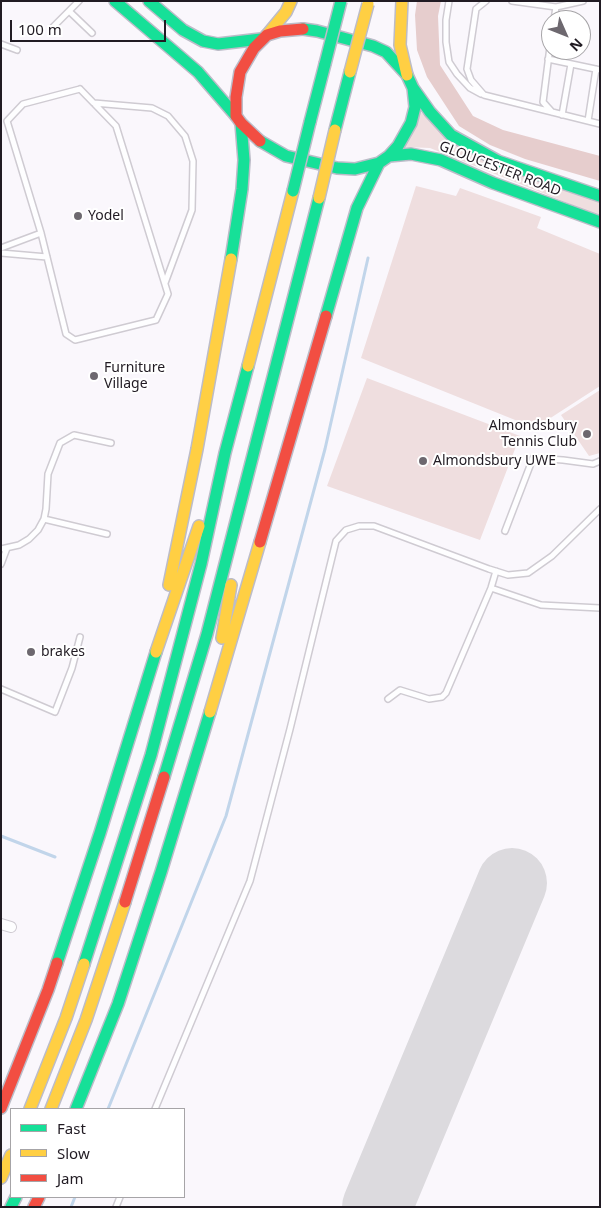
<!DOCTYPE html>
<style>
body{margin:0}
#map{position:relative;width:601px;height:1208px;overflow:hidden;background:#faf7fc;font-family:"Noto Sans",sans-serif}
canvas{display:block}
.frame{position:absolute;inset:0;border:2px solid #211b23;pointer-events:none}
.legend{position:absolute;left:10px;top:1108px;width:175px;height:90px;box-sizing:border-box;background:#fff;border:1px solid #a6a4a7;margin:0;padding:6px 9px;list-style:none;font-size:15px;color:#211b23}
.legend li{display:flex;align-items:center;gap:10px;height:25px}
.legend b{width:25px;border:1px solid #a6a4a7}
.north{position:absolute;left:541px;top:10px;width:50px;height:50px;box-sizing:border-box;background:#fff;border:1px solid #a6a4a7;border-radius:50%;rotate:134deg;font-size:14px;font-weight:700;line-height:20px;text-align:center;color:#211b23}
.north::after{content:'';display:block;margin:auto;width:18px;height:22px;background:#6d686f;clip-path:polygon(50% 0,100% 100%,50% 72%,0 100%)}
.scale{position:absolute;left:10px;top:20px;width:156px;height:22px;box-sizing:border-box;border:2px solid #211b23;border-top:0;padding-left:6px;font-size:15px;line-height:18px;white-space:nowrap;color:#211b23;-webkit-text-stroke:4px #fff;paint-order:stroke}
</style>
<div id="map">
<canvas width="601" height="1208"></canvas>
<div class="frame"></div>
<ul class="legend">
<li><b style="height:6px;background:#16e098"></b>Fast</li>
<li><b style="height:6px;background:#ffcf43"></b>Slow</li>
<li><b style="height:6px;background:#f24e42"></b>Jam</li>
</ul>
<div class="north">N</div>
<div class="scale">100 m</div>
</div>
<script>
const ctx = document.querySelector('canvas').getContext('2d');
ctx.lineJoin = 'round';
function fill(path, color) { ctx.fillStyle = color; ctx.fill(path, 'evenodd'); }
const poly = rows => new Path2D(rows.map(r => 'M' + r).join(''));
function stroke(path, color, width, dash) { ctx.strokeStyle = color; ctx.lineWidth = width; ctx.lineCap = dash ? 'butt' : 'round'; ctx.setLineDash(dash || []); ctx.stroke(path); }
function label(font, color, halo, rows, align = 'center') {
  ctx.font = font + ' "Noto Sans",sans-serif'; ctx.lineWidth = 4; ctx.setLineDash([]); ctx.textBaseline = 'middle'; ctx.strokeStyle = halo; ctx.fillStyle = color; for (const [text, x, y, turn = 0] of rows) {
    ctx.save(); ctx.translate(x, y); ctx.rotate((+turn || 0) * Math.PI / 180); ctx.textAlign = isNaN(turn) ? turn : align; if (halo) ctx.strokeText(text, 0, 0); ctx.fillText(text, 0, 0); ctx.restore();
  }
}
fill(poly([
 [419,110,434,126,600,202,600,216,430,148,405,147],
 [416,186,456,196,460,188,541,217,537,228,600,254,600,386,535,428,361,358],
 [367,378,520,436,480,540,327,486],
 [600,390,600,453,589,456,561,415]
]), '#efdedf');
fill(poly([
 [417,1,441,1,438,16,440,65,473,116,503,130,600,156,600,181,525,159,490,145,459,126,427,77,417,50,415,15]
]), '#e6cdcd');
stroke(poly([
 [1,836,55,857],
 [108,1109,226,816,325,449,368,258],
 [71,1207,75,1197]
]), '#c1d5ea', 3);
stroke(poly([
 [377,1207,512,883]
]), '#dcdade', 70);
const lane = poly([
 [449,1,446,20,446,42,449,62,457,74,470,88,481,94],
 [486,1,476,9,467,69,471,80,484,95,600,124],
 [512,1,556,7,583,1],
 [69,11,92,33],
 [554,20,556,7],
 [53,27,79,1],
 [551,39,543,102,552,112],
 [1,44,17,50],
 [548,59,600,70],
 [80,89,116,126,168,294,156,320,75,340,66,334,41,233,7,121,23,104,80,89],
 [94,103,152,108,168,116,185,136,193,161,192,210,165,283],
 [562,115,571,64],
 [588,121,596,69],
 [1,248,41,233],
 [1,253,47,257],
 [44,519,107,534],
 [505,531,533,458,563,460,593,464,600,461],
 [1,549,19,545,29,539,38,530,44,519,46,509,48,474,60,443,74,435,111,443],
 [1,564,7,548],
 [491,588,541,605,600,608],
 [1,689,55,712,72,668,80,637],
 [388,699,400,690,429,699,442,697,446,693,491,588,496,571],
 [155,1109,250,881,290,729,336,541,346,530,359,526,374,526,489,569,508,575,528,573,552,556,600,509],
 [116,1207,120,1197]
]);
const street = poly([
 [1,924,11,927]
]);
const fast = poly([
 [115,1,198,72,236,116],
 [149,1,183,30,203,41,218,44,261,39],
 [413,88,430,112,451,135,498,161,600,196],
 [310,122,325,64],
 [335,130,350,72],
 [260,141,286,156,337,168,355,169,379,163,389,156,398,146,411,123,415,107,413,88,407,75,386,52,373,46,317,31,303,29],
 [389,156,411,154,441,160,493,183,600,222],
 [231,259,242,189,244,160,241,123],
 [326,316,357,208,379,163],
 [164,777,207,634,319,198],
 [57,963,100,833,156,652],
 [84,964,151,755,201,564,225,453,248,366],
 [76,1109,118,1004,161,872,210,712],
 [11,1207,16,1197]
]);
const slow = poly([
 [402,1,400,45,407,75],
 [267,35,286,12,291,1],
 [248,366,293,191],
 [169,585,197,449,231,259],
 [222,638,231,585],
 [156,652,199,526],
 [210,712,260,542],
 [30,1109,66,1018,84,964],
 [51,1109,86,1020,125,902],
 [1,1178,11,1155]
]);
const jam = poly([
 [260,141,241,123,236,116,236,97,240,72,254,48,267,35,280,31,303,29],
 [260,542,326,316],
 [125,902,164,777],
 [1,1108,48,990,57,963],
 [34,1207,39,1197]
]);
stroke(lane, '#cfcbd2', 8);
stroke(street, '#cfcbd2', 12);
stroke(fast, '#bcbcc8', 14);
stroke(slow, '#bcbcc8', 14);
stroke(jam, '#bcbcc8', 14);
stroke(lane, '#fefeff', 5);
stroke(street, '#fefeff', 10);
stroke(fast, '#16e098', 11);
stroke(slow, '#ffcf43', 11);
stroke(jam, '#f24e42', 11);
const fastBridge = poly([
 [325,64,341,1],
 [293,191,310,122]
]);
const slowBridge = poly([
 [350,72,368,4],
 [319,198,335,130]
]);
stroke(fastBridge, '#bcbcc8', 14, []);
stroke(slowBridge, '#bcbcc8', 14, []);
stroke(fastBridge, '#16e098', 11);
stroke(slowBridge, '#ffcf43', 11);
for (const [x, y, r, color] of [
 [78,216,5,"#6d686f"],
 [94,376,5,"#6d686f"],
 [587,434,5,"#6d686f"],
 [423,461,5,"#6d686f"],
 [31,652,5,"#6d686f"]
]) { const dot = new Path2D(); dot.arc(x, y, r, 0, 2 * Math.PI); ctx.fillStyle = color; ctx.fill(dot); stroke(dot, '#fff', 2); }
label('14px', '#211b23', '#fff', [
 ["GLOUCESTER ROAD",500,169,21]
]);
label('14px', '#211b23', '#fff', [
 ["Yodel",88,216],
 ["Furniture",104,368],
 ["Village",104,384],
 ["Almondsbury",577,426,"right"],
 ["Tennis Club",577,442,"right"],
 ["Almondsbury UWE",433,461],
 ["brakes",41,652]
], 'left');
</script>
